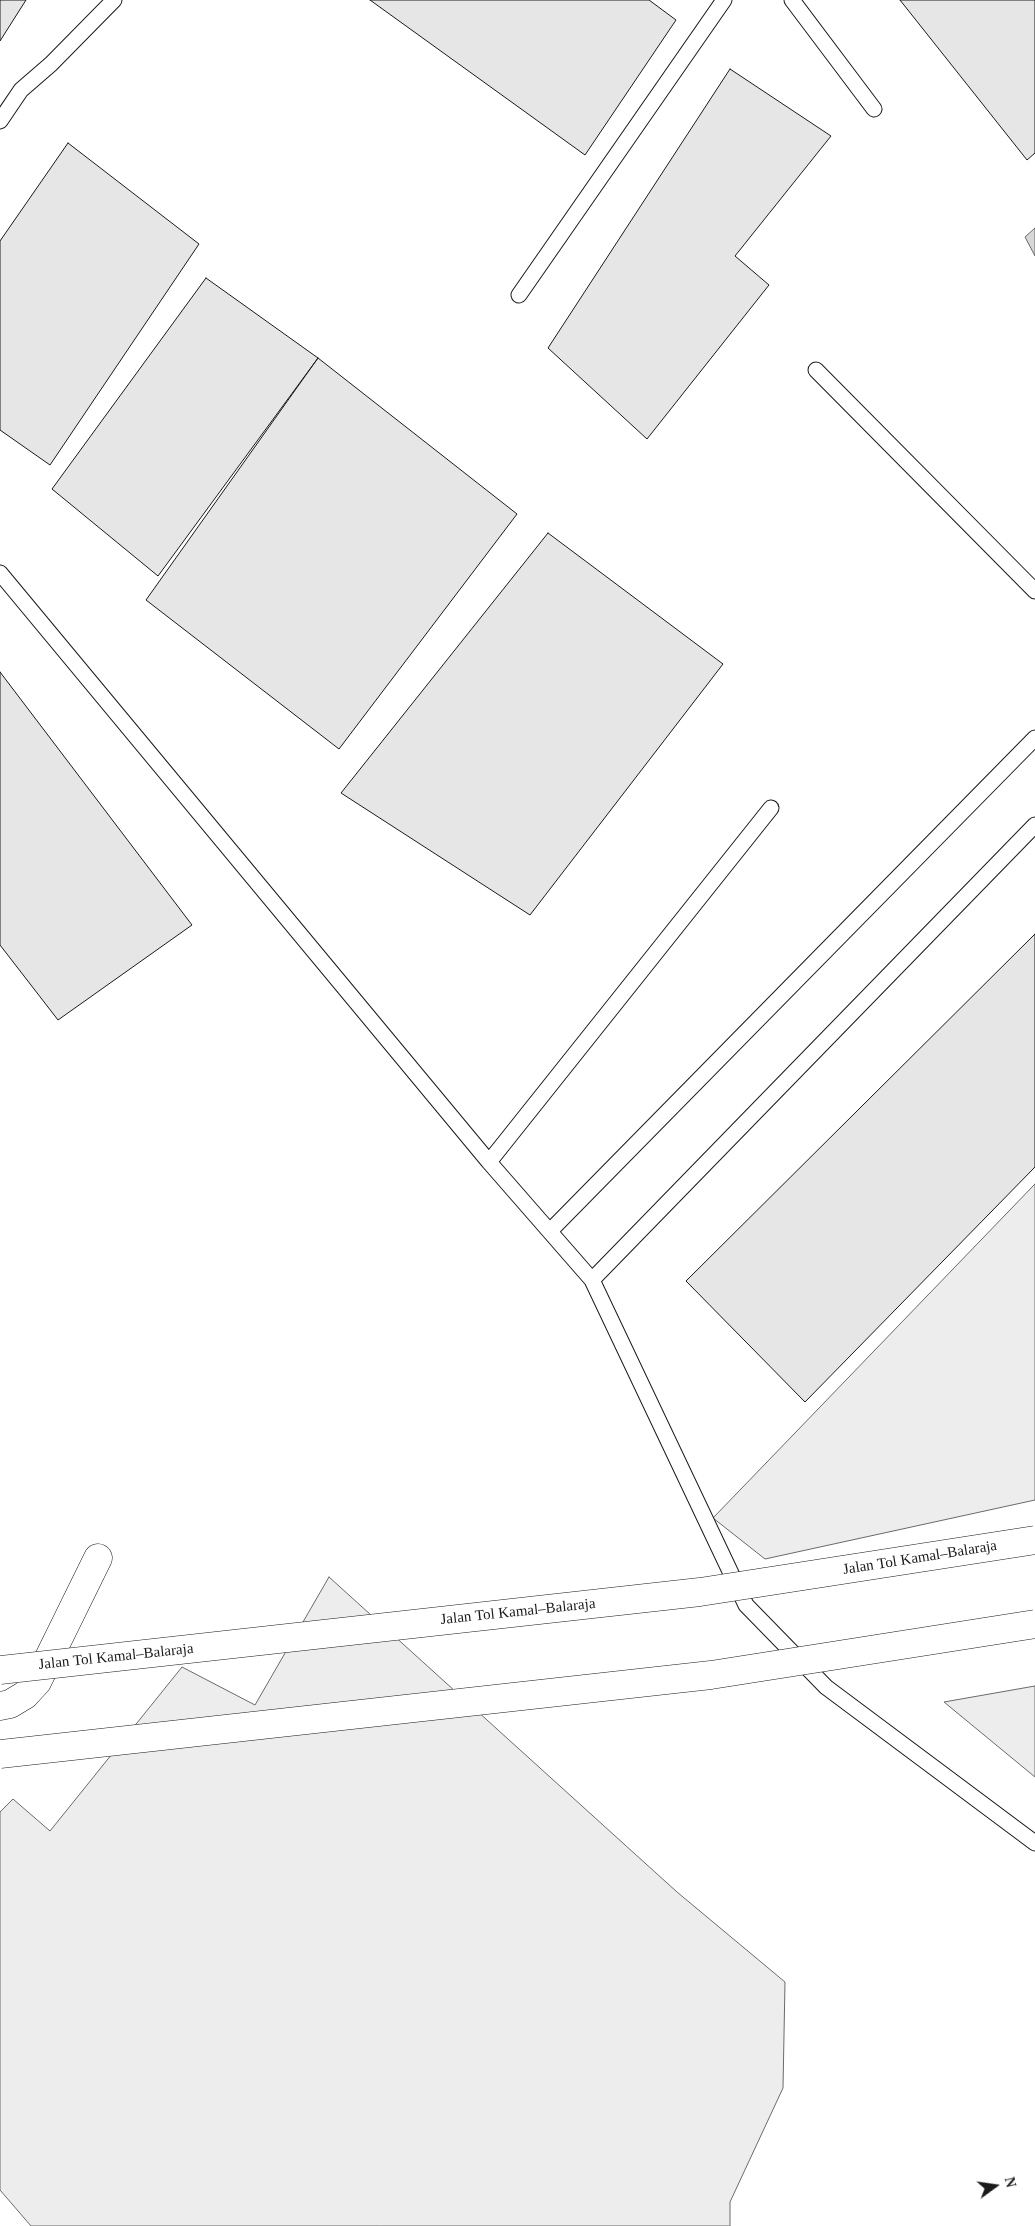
<!DOCTYPE html>
<meta charset="utf-8">
<style>
body{margin:0}
#map{position:relative;width:1035px;height:2226px;overflow:hidden;background:#fff;font-family:"Times New Roman",serif}
canvas{display:block}
.north{position:absolute;left:970px;top:2161px;width:50px;height:50px;-webkit-text-stroke:4px #fff;paint-order:stroke;rotate:76deg;font-size:14px;font-weight:700;line-height:20px;text-align:center;color:#1a1a1a}
.north::after{content:'';display:block;margin:auto;width:18px;height:22px;background:#1a1a1a;clip-path:polygon(50% 0,100% 100%,50% 72%,0 100%)}
</style>
<div id="map">
<canvas width="1035" height="2226"></canvas>
<div class="north">N</div>
</div>
<script>
const ctx = document.querySelector('canvas').getContext('2d');
ctx.lineJoin = 'round';
function fill(path, color) { ctx.fillStyle = color; ctx.fill(path, 'evenodd'); }
const poly = rows => new Path2D(rows.map(r => 'M' + r).join(''));
function stroke(path, color, width, dash) { ctx.strokeStyle = color; ctx.lineWidth = width; ctx.lineCap = dash ? 'butt' : 'round'; ctx.setLineDash(dash || []); ctx.stroke(path); }
function label(font, color, halo, rows, align = 'center') {
  ctx.font = font + ' "Times New Roman",serif'; ctx.lineWidth = 4; ctx.setLineDash([]); ctx.textBaseline = 'middle'; ctx.strokeStyle = halo; ctx.fillStyle = color; for (const [text, x, y, turn = 0] of rows) {
    ctx.save(); ctx.translate(x, y); ctx.rotate((+turn || 0) * Math.PI / 180); ctx.textAlign = isNaN(turn) ? turn : align; if (halo) ctx.strokeText(text, 0, 0); ctx.fillText(text, 0, 0); ctx.restore();
  }
}
const built = poly([
 [1035,1184,1035,1500,765,1559,713,1518,1035,1184],
 [329,1577,677,1892,785,1982,783,2088,730,2202,730,2226,31,2226,0,2190,0,1812,13,1799,50,1831,182,1667,255,1705,329,1577],
 [1035,1686,1035,1777,944,1702,1035,1686]
]);
fill(built, '#ededed');
stroke(built, '#6a6a6a', 1);
const water = poly([
 [1035,228,1035,256,1025,237,1035,228]
]);
fill(water, '#d7d7d7');
stroke(water, '#6a6a6a', 1);
const building = poly([
 [0,0,26,0,0,41,0,0],
 [370,0,649,0,676,20,585,155,370,0],
 [900,0,1035,0,1035,153,1027,160,900,0],
 [730,69,831,136,735,256,769,285,647,439,548,348,730,69],
 [68,143,199,244,50,465,0,430,0,241,68,143],
 [206,278,318,358,158,576,52,489,206,278],
 [318,358,517,514,339,749,146,600,318,358],
 [548,533,723,664,530,915,341,793,548,533],
 [0,672,192,925,58,1020,0,945,0,672],
 [1035,934,1035,1167,805,1402,686,1281,1035,934]
]);
fill(building, '#e6e6e6');
stroke(building, '#1a1a1a', 1);
const lane = poly([
 [792,0,874,109],
 [0,121,21,90,51,64,114,0],
 [519,295,724,0],
 [816,370,1035,591],
 [0,573,489,1162,592,1280,746,1605,826,1687,1035,1843],
 [489,1162,771,808],
 [550,1231,1035,738],
 [592,1280,1035,825]
]);
const street = poly([
 [0,1706,10,1704,25,1695,37,1682,98,1558]
]);
stroke(lane, '#1a1a1a', 17);
stroke(street, '#1a1a1a', 29);
stroke(lane, '#fff', 15);
stroke(street, '#fff', 28);
const highwayBridge = poly([
 [0,1670,700,1592,1035,1540],
 [0,1754,711,1675,1035,1624]
]);
stroke(highwayBridge, '#1a1a1a', 29, []);
stroke(highwayBridge, '#fff', 28);
label('15px', '#1a1a1a', '#fff', [
 ["Jalan Tol Kamal–Balaraja",920,1558,-9],
 ["Jalan Tol Kamal–Balaraja",518,1612,-6],
 ["Jalan Tol Kamal–Balaraja",116,1657,-6]
]);
</script>
